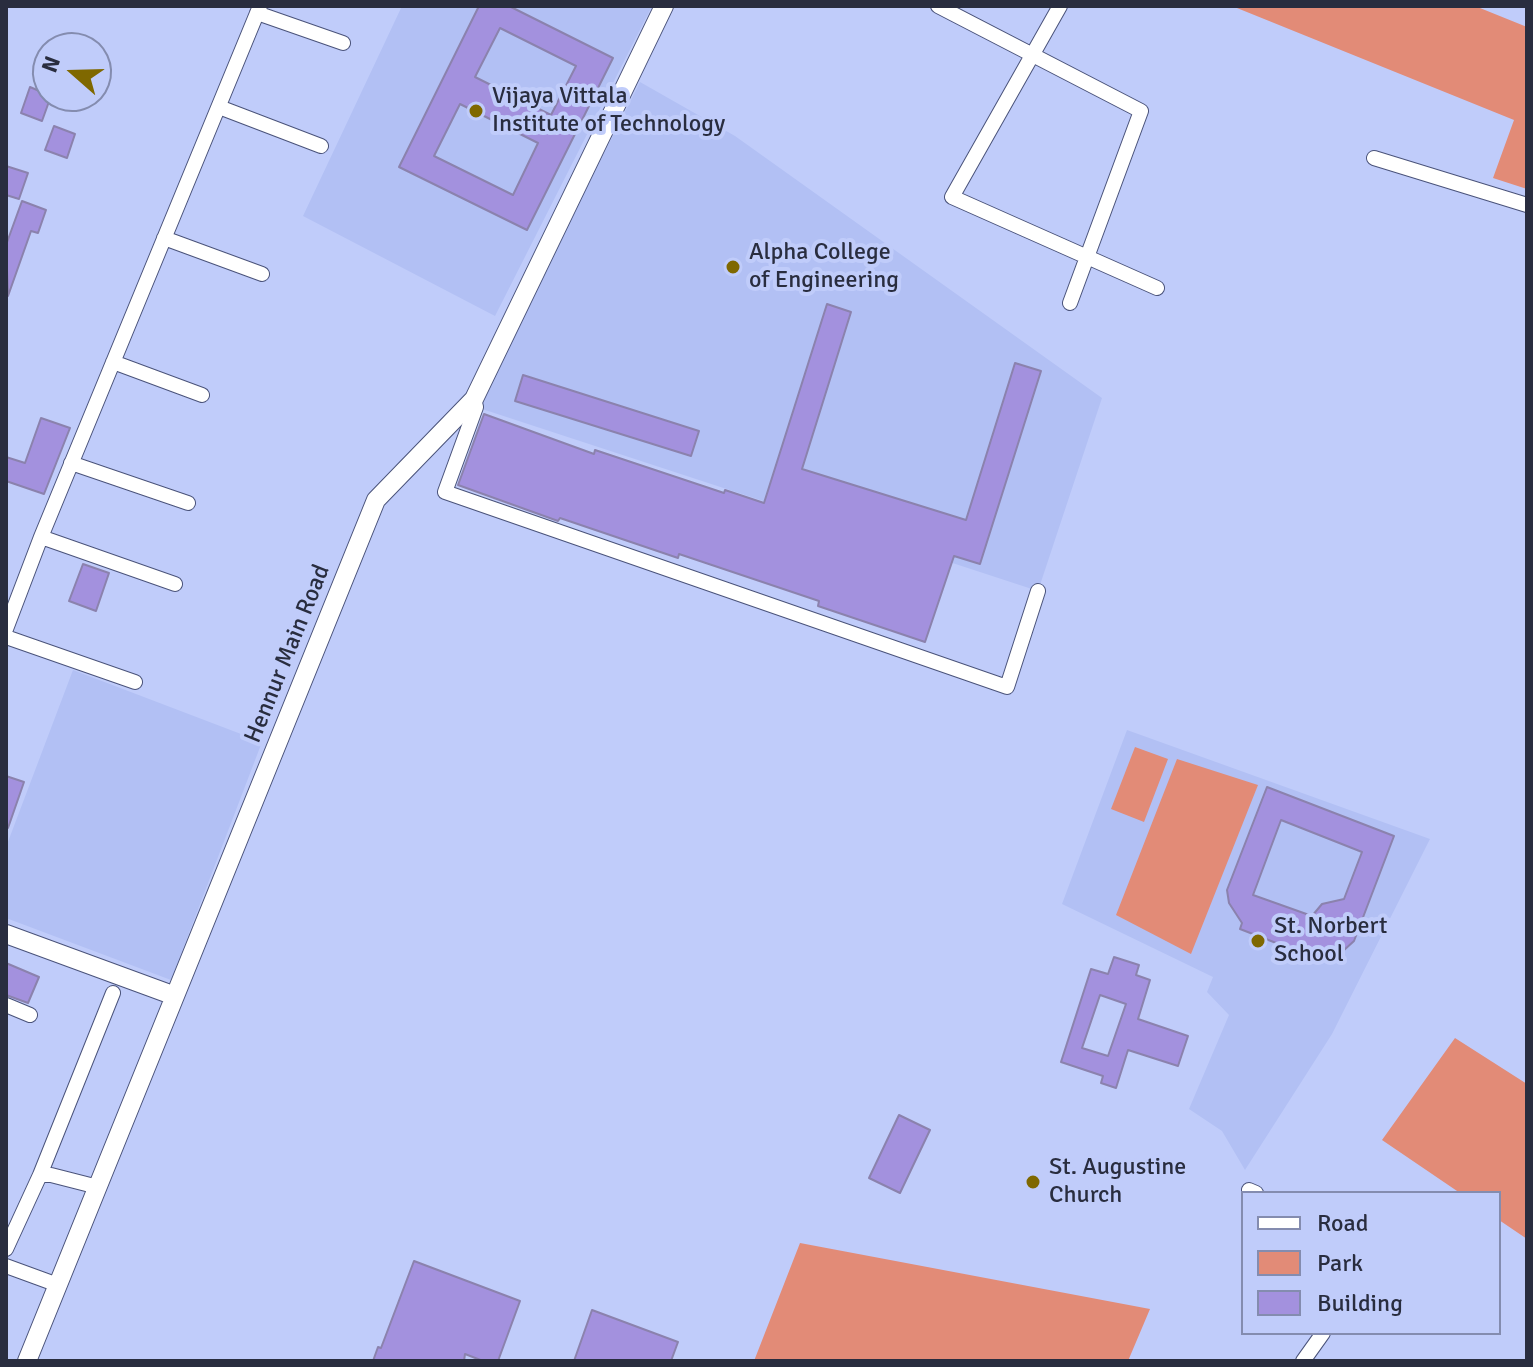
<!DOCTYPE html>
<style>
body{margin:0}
#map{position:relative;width:1533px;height:1367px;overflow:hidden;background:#c0ccfa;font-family:Signika,sans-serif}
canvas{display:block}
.frame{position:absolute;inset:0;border:8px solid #292d3f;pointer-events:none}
.legend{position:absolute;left:1241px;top:1191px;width:260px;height:144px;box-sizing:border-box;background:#c0ccfa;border:2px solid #848caf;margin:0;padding:10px 14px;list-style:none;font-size:24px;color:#292d3f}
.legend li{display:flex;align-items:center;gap:16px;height:40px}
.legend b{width:40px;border:2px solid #848caf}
.north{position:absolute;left:32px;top:32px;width:80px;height:80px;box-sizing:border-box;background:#c0ccfa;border:2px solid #848caf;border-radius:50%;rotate:290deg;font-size:22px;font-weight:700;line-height:32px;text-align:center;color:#292d3f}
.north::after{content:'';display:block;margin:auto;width:28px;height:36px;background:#7f6800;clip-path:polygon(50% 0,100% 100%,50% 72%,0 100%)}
</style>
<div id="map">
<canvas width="1533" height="1367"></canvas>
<div class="frame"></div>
<ul class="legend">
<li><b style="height:10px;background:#fff"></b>Road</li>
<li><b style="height:22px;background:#e28b77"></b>Park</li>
<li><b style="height:22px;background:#a391de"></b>Building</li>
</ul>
<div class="north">N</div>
</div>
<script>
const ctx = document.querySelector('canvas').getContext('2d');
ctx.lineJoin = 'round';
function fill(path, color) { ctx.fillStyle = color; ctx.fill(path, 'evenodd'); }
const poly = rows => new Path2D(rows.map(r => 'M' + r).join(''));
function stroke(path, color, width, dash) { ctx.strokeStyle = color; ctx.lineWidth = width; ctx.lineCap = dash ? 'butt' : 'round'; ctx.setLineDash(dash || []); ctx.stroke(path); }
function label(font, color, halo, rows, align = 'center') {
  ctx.font = font + ' Signika,sans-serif'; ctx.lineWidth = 8; ctx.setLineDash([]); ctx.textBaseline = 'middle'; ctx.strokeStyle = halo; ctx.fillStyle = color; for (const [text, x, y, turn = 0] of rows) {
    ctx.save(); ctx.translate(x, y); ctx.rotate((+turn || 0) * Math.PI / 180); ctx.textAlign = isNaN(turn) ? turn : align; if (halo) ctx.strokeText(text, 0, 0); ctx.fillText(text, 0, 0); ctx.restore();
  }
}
fill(poly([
 [402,6,652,6,495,316,303,216],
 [640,82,735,136,1102,398,1038,591,476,407],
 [73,670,262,742,171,980,6,918,6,847],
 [1127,730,1430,839,1332,1034,1245,1170,1222,1131,1189,1109,1229,1015,1207,992,1213,977,1062,904]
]), '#b2c0f4');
fill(poly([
 [1232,6,1475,6,1527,27,1527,189,1493,178,1514,120],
 [1135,747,1168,759,1144,822,1111,809],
 [1177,759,1258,785,1191,954,1116,915],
 [1455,1038,1527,1084,1527,1239,1499,1220,1499,1193,1460,1193,1382,1140],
 [800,1243,1150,1309,1128,1361,754,1361]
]), '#e28b77');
const building = poly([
 [479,6,509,6,613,58,527,230,399,167,479,6],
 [500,28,576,66,551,115,475,77,500,28],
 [460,104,538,143,513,195,434,156,460,104],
 [30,87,51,96,42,121,21,113,30,87],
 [54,126,75,134,67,158,45,150,54,126],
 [6,166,28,173,19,199,6,195,6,166],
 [22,201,46,210,38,233,31,231,8,296,6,245,22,201],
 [827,304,851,312,802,469,966,520,1015,363,1041,371,980,564,954,556,925,642,818,606,819,601,679,554,678,558,560,518,558,521,458,485,484,414,594,454,595,450,724,493,725,490,764,503,827,304],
 [523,375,699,431,691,456,515,401,523,375],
 [41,418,70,428,44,494,6,481,6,457,25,463,41,418],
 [83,564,109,573,96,611,69,601,83,564],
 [6,776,24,782,8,828,6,828,6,776],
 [1267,787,1394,836,1354,941,1343,951,1322,955,1320,960,1240,929,1242,923,1229,903,1227,890,1267,787],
 [1281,820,1362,852,1344,899,1322,904,1312,916,1253,895,1281,820],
 [1114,957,1139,965,1136,975,1150,980,1138,1019,1188,1036,1178,1066,1128,1050,1116,1088,1101,1083,1103,1076,1061,1062,1091,969,1108,974,1114,957],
 [1100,995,1126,1004,1108,1056,1082,1048,1100,995],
 [6,963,39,977,28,1003,6,995,6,963],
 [899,1115,930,1130,900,1193,869,1178,899,1115],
 [414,1261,520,1301,498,1361,483,1361,465,1354,464,1361,373,1361,378,1347,381,1348,414,1261],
 [592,1310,678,1342,671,1361,574,1361,592,1310]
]);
fill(building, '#a391de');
stroke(building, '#8b82ad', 2);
const street = poly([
 [938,6,1141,111,1070,303],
 [1060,6,952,197,1157,288],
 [257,13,343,43],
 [219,107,321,146],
 [1374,158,1527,205],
 [164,238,262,274],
 [113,362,202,395],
 [474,399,476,407,445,492,1007,687,1038,591],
 [71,463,188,503],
 [41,537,175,584],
 [6,629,41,537,260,6],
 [6,637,135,682],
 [6,1005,30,1015],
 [40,1175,113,993],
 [1249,1190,1256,1193],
 [6,1249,40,1175,51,1175,98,1187],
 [6,1266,58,1285],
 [1303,1361,1323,1333]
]);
const secondary = poly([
 [6,934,175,996],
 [27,1361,376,500,474,399,664,6]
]);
stroke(street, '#4a537a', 16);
stroke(secondary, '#4a537a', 20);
stroke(street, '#fff', 14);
stroke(secondary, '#fff', 18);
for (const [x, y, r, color] of [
 [476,111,8,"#7f6800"],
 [733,267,8,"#7f6800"],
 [1258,941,8,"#7f6800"],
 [1033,1182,8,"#7f6800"]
]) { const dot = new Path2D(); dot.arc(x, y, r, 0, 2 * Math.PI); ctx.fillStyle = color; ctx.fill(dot); stroke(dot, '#c0ccfa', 3); }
label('24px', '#292d3f', '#c0ccfa', [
 ["Vijaya Vittala",492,97],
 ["Institute of Technology",492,125],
 ["Alpha College",749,253],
 ["of Engineering",749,281],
 ["St. Norbert",1274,927],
 ["School",1274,955],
 ["St. Augustine",1049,1168],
 ["Church",1049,1196]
], 'left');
label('24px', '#292d3f', '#c0ccfa', [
 ["Hennur Main Road",288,654,-68]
]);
</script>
